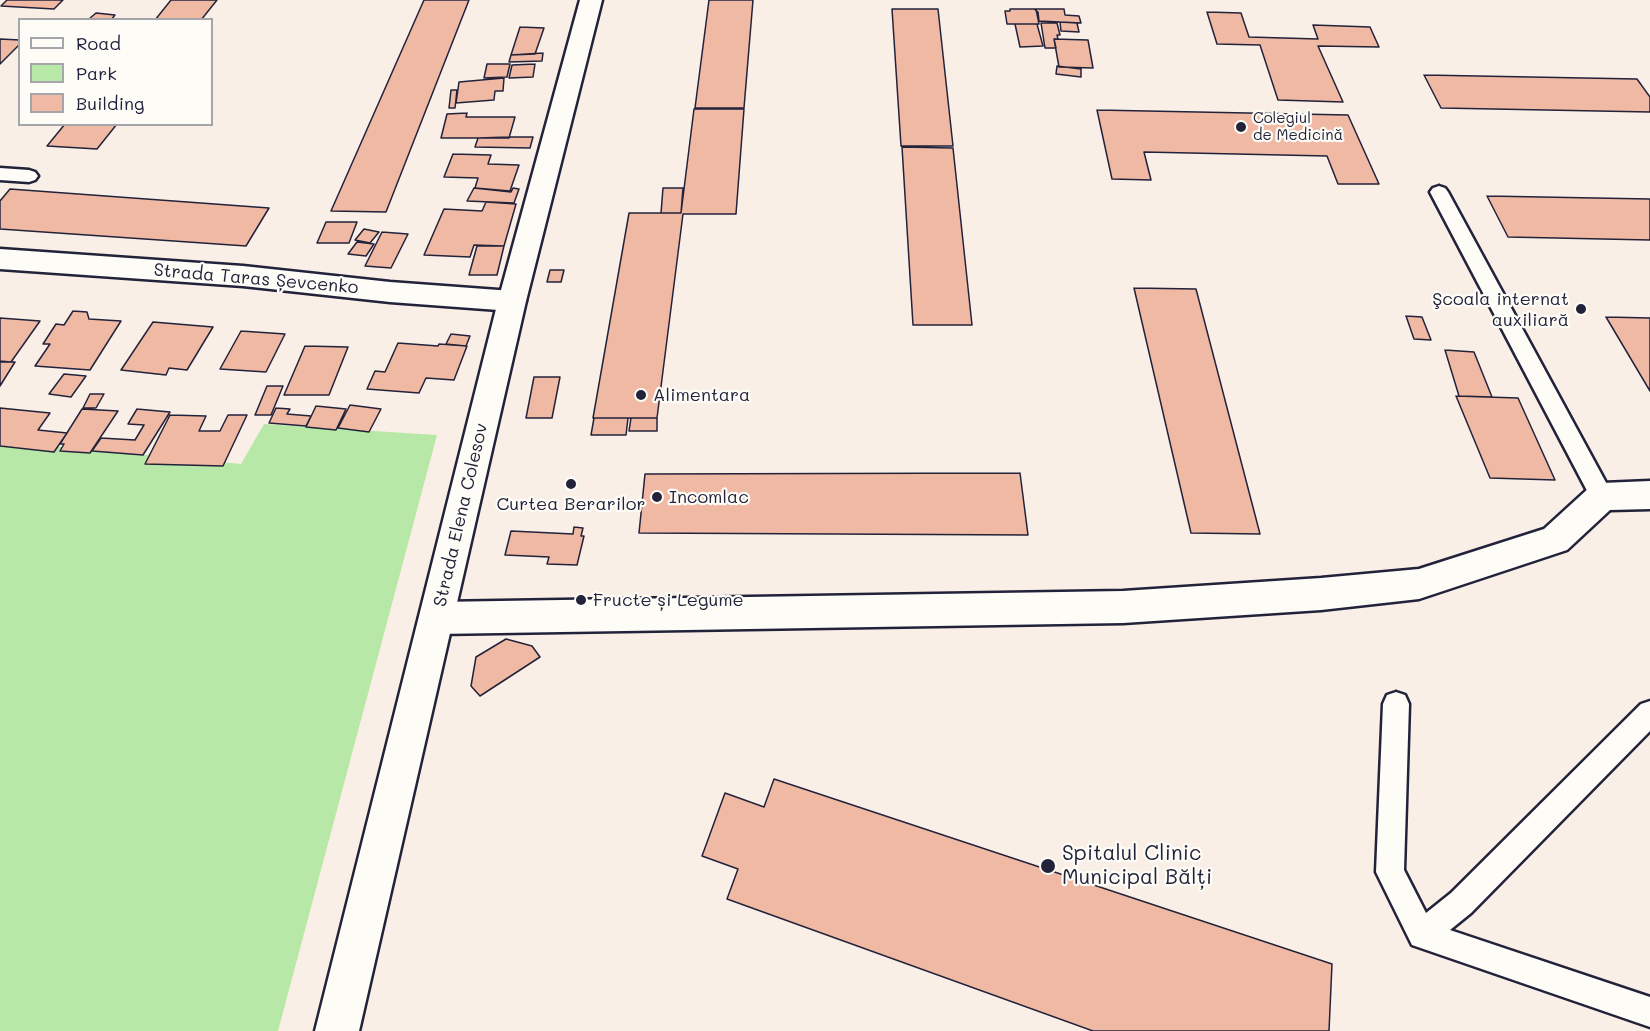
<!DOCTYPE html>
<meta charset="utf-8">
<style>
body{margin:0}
#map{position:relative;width:1650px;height:1031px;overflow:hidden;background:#faefe6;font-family:Mali,sans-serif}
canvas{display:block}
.legend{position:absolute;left:18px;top:18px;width:195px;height:108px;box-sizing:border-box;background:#fdfcf7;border:2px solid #a5a5ac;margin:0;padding:8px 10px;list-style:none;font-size:18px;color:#22223b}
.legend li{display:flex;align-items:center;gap:12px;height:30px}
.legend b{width:30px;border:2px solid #a5a5ac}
</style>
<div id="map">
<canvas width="1650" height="1031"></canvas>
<ul class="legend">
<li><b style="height:8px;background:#fdfcf7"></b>Road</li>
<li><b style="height:16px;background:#b8e8a7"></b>Park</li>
<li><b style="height:16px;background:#f0b9a4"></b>Building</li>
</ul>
</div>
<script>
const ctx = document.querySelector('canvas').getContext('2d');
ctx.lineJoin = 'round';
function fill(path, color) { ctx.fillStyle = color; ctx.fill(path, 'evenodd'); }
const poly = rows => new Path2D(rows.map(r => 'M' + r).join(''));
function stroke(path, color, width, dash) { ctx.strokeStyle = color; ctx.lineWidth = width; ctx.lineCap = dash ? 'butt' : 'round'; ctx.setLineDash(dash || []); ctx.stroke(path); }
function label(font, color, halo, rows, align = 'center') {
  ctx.font = font + ' Mali,sans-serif'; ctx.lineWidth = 4.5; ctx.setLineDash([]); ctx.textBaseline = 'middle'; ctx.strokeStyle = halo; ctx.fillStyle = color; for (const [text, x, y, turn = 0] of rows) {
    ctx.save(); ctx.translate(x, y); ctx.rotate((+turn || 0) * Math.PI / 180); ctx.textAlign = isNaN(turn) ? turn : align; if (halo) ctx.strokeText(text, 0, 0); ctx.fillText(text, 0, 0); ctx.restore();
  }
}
fill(poly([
 [264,424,437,435,278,1031,0,1031,0,441,241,464]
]), '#b8e8a7');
const building = poly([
 [7,0,63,0,54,9,1,6,7,0],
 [171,0,217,0,201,20,155,20,171,0],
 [424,0,469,0,386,212,331,211,424,0],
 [709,0,753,0,744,108,695,108,709,0],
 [892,9,938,9,953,146,901,146,892,9],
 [1010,9,1036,9,1039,24,1007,24,1005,11,1010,11,1010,9],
 [1034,9,1064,9,1065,15,1079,16,1081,23,1039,21,1038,12,1034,9],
 [1207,12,1241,13,1249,37,1318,39,1313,25,1370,27,1379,47,1318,46,1343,102,1278,100,1260,45,1217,44,1207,12],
 [96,13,115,15,111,20,89,19,96,13],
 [1060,22,1077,23,1079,32,1061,31,1060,22],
 [1041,23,1057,23,1060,35,1057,35,1058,39,1054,39,1056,48,1045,48,1041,23],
 [1015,24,1037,24,1043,46,1020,47,1015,24],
 [520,27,544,28,535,54,511,55,520,27],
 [0,39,20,40,20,44,0,64,0,39],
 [1054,39,1088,40,1093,68,1059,67,1054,39],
 [543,53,542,61,509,62,511,55,543,53],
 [487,64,510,64,507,77,484,78,487,64],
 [535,64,533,77,509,78,512,65,535,64],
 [1057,66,1081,69,1081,77,1056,74,1057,66],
 [1424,75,1637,79,1650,97,1650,112,1441,108,1424,75],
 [504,78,503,91,495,91,494,100,456,103,459,82,504,78],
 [451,90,457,90,455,108,449,108,451,90],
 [694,109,744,109,736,214,683,214,657,418,593,418,629,213,681,213,694,109],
 [1097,110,1348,115,1379,184,1338,184,1327,156,1144,152,1151,180,1112,179,1097,110],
 [467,113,466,117,515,117,509,138,441,138,447,114,467,113],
 [65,124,117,124,97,149,47,146,65,124],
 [509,137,533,137,530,148,475,147,478,138,509,137],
 [902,147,953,148,972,325,913,325,902,147],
 [453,154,491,155,488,164,519,165,510,191,475,188,478,178,444,177,453,154],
 [474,188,511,192,513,188,519,189,514,203,467,201,474,188],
 [663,188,683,188,681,213,661,213,663,188],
 [10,189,269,208,246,246,0,229,0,201,10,189],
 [1487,196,1650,199,1650,240,1508,237,1487,196],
 [486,202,516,204,504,246,474,245,470,257,424,255,444,209,482,211,486,202],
 [326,222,357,222,349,243,317,243,326,222],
 [364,229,379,232,370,243,355,240,364,229],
 [382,232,408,234,391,268,365,266,382,232],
 [357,242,374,244,366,256,348,254,357,242],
 [477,246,504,246,497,275,469,275,477,246],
 [550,270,564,270,561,282,547,282,550,270],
 [1134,288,1196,289,1260,534,1191,533,1134,288],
 [73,311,87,312,89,319,121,321,90,370,35,366,50,344,43,344,56,324,64,325,73,311],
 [1406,316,1422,317,1431,340,1414,339,1406,316],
 [1606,317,1650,318,1650,391,1606,317],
 [0,318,40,321,11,362,0,361,0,318],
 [153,322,213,327,187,370,169,368,166,375,121,370,153,322],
 [241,331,285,334,266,372,220,369,241,331],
 [451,334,470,336,466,346,446,344,451,334],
 [398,343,438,346,439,344,467,346,454,380,426,378,419,393,367,389,375,371,385,372,398,343],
 [305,346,348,347,329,395,284,395,305,346],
 [1445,350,1474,352,1492,397,1459,396,1445,350],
 [0,362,15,362,0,386,0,362],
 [64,374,86,376,71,397,49,394,64,374],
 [534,377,560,377,552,418,526,418,534,377],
 [267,386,283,386,271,415,255,415,267,386],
 [90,394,104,394,96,408,83,408,90,394],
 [1456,396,1518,398,1555,480,1490,478,1456,396],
 [350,405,381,409,369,432,338,428,350,405],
 [316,406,346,409,336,430,306,427,316,406],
 [0,408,50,413,38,430,67,433,54,452,0,446,0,408],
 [276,408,290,409,287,414,311,416,306,426,269,423,276,408],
 [82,409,118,411,90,453,60,451,64,444,60,444,82,409],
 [137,409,170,412,143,455,92,451,101,438,135,440,144,425,128,424,137,409],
 [170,415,206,416,199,431,220,431,228,415,247,415,223,466,145,464,170,415],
 [594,418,628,418,626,435,591,435,594,418],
 [631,418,657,418,657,431,629,431,631,418],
 [1020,473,1028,535,639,533,645,474,1020,473],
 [574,527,583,528,581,536,584,536,577,565,547,564,549,557,505,555,511,531,573,534,574,527],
 [506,639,532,646,540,657,480,696,471,686,476,657,506,639],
 [774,779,1332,964,1329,1031,1093,1031,727,899,738,869,702,856,725,793,764,807,774,779]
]);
fill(building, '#f0b9a4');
stroke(building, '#22223b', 1.5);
const lane = poly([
 [0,168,29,170,35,172,38,176,35,180,29,182,0,180,0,168],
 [1439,186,1445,188,1448,192,1610,490,1613,497,1610,504,1602,506,1594,504,1430,192,1433,188,1439,186],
 [1396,692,1405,695,1409,704,1404,870,1426,913,1451,893,1641,704,1650,701,1650,731,1471,913,1450,930,1650,997,1650,1027,1412,945,1376,872,1383,704,1387,695,1396,692]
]);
const street = poly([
 [0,249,243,266,390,282,512,291,522,294,526,301,522,308,512,311,390,302,243,286,0,269,0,249],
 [1650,481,1650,509,1610,510,1567,550,1419,599,1321,610,1123,623,437,634,425,629,419,618,425,607,437,602,1123,591,1321,578,1419,569,1544,529,1590,487,1602,483,1650,481]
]);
const secondary = poly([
 [580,0,602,0,526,301,359,1031,315,1031,498,301,580,0]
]);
stroke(lane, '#22223b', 5);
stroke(street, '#22223b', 5);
stroke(secondary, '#22223b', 5);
fill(lane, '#fdfcf7');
fill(street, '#fdfcf7');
fill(secondary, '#fdfcf7');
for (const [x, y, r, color] of [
 [1241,127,6,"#22223b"],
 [1581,309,6,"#22223b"],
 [641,395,6,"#22223b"],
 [571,484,6,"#22223b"],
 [657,497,6,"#22223b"],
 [581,600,6,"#22223b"],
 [1048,866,8,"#22223b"]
]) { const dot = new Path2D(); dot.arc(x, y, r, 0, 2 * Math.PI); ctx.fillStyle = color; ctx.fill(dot); stroke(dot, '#fdfcf7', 2); }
label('15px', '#22223b', '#fdfcf7', [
 ["Colegiul",1253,118],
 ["de Medicină",1253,135]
], 'left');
label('18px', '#22223b', '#fdfcf7', [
 ["Strada Taras Șevcenko",256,279,5],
 ["Strada Elena Colesov",461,515,-77]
]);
label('18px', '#22223b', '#fdfcf7', [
 ["Şcoala internat",1569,299,"right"],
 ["auxiliară",1569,320,"right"],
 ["Alimentara",653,395],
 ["Incomlac",669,497],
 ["Curtea Berarilor",571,504,"center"],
 ["Fructe și Legume",593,600]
], 'left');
label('21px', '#22223b', '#fdfcf7', [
 ["Spitalul Clinic",1062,854],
 ["Municipal Bălți",1062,878]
], 'left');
</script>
